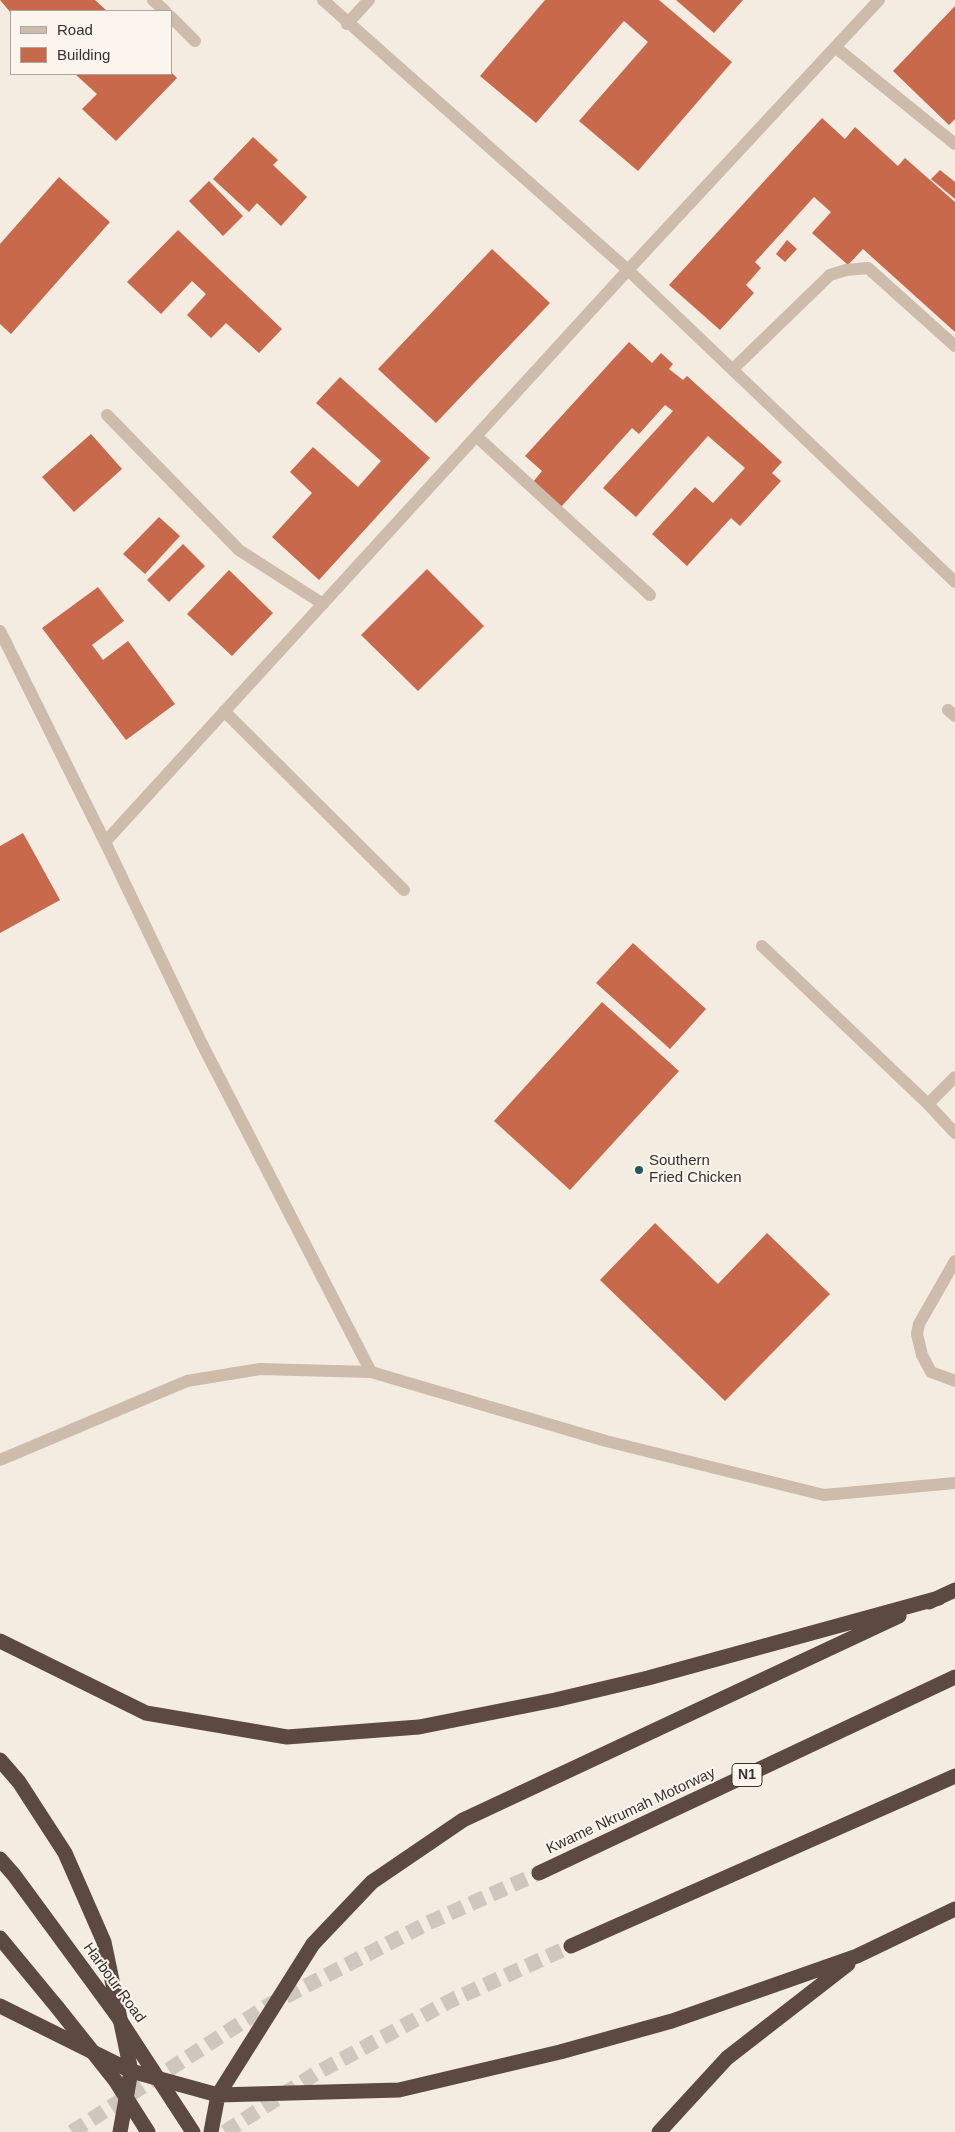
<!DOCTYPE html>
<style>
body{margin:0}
#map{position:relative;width:955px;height:2132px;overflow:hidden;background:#f4ebe1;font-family:Helvetica,sans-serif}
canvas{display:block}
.legend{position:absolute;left:10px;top:10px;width:162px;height:65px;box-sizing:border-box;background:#fbf5ee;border:1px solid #aea6a0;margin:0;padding:6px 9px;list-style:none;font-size:15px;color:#3b302b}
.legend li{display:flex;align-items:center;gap:10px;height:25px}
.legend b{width:25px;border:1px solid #aea6a0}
</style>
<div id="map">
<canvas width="955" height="2132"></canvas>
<ul class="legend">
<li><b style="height:6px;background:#cdbbac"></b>Road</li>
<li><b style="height:14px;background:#c8694b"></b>Building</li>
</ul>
</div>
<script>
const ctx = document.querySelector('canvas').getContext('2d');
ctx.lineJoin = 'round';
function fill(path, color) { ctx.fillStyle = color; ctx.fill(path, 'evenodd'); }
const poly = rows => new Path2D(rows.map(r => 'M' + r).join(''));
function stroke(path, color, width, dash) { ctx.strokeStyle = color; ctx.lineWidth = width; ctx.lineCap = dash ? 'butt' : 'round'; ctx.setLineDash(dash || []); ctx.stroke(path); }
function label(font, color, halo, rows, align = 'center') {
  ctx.font = font + ' Helvetica,sans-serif'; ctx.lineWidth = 4; ctx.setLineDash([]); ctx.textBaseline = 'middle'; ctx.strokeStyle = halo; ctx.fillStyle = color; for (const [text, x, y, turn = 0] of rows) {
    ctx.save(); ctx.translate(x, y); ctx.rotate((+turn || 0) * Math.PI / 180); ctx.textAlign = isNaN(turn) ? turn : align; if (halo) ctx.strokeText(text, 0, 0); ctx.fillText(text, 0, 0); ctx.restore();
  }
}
fill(poly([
 [0,0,95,0,107,11,11,11,11,13],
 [545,0,659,0,732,62,638,171,579,121,648,42,624,21,536,123,480,76],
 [676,0,743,0,714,33],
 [955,6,955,119,949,125,893,71],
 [171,72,177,78,116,141,82,109,97,94,75,74],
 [822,118,845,139,855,127,898,166,905,158,955,202,955,332,863,249,848,265,812,233,831,212,814,197,755,262,761,268,746,285,754,293,720,330,669,285],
 [253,137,278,160,273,165,307,197,281,226,257,203,249,212,213,179],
 [940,170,955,182,955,199,931,179],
 [59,177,110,222,11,334,0,324,0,244],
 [209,181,243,216,223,236,189,201],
 [178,230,282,329,259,353,226,323,211,338,187,315,206,294,192,281,161,314,127,282],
 [787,240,797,249,785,262,776,254],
 [492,249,550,303,436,423,378,369],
 [629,342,652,363,661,353,673,364,669,369,683,380,687,376,782,462,772,473,781,481,740,526,731,518,687,566,652,534,695,487,713,503,745,468,708,436,636,517,603,488,673,411,665,405,639,434,632,428,561,507,533,482,542,471,525,456],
 [340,377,430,458,319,580,272,537,312,493,290,472,313,447,358,487,381,461,316,403],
 [91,434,122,469,74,512,42,477],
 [159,517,180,536,145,574,123,554],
 [183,544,205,566,169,602,147,580],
 [427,569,484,626,418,691,361,635],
 [229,570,273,613,232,656,187,614],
 [98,587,124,621,92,645,103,660,128,641,175,704,126,740,42,628],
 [23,833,60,900,0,933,0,846],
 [633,943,706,1009,670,1049,596,983],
 [602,1002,679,1071,570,1190,494,1121],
 [655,1223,718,1284,767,1233,830,1294,725,1401,600,1280]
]), '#c8694b');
stroke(poly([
 [72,2132,269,2005,428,1923,539,1873],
 [225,2132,315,2074,450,2001,571,1946]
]), '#cfc6bd', 15, [15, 8]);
stroke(poly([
 [153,0,165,11],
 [323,0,628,270,955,582],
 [171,17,195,41],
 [347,24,369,0],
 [835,47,955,144],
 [733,369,830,275,846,270,868,268,955,346],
 [107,415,239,550,323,604],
 [476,436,650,595],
 [948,710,955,716],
 [224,711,404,890],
 [762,946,928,1104,955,1133],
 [928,1104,955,1077],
 [955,1261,919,1324,917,1334,922,1355,931,1372,955,1381],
 [371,1372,202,1044,105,842,628,270,879,0],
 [0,1460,187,1381,260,1369,371,1372,606,1441,824,1495,955,1483]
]), '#cdbbac', 12);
stroke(poly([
 [0,631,105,842]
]), '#cdbbac', 12);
stroke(poly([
 [929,1602,955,1590],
 [0,1641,146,1713,287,1737,419,1727,555,1700,648,1678,939,1598],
 [0,1760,19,1782,65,1853,104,1942,131,2071,120,2132],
 [0,1859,14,1875,116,2014],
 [539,1873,955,1677],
 [0,1938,57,2007],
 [571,1946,955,1776],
 [0,2006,131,2071,218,2095,399,2090,560,2052,672,2021,857,1956,955,1909],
 [211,2132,218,2095,313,1944,372,1882,463,1820,899,1616],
 [659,2132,727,2058,848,1964]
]), '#5c4a42', 15);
stroke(poly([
 [57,2007,115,2080,148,2132],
 [116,2014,193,2132]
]), '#5c4a42', 15);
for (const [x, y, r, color] of [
 [639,1170,5,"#1f5a5e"]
]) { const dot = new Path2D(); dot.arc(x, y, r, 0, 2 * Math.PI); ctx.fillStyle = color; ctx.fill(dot); stroke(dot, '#fbf5ee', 2); }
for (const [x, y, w] of [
 [747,1775,30]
]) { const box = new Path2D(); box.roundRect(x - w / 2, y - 11.5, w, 23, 4); ctx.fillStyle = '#fbf5ee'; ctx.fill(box); stroke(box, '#3b302b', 1); }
label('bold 14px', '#3b302b', null, [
 ["N1",747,1775]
]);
label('15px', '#3b302b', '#fbf5ee', [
 ["Southern",649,1161],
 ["Fried Chicken",649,1178]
], 'left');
label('15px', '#3b302b', '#fbf5ee', [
 ["Kwame Nkrumah Motorway",631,1811,-25],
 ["Harbour Road",114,1983,54]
]);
</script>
